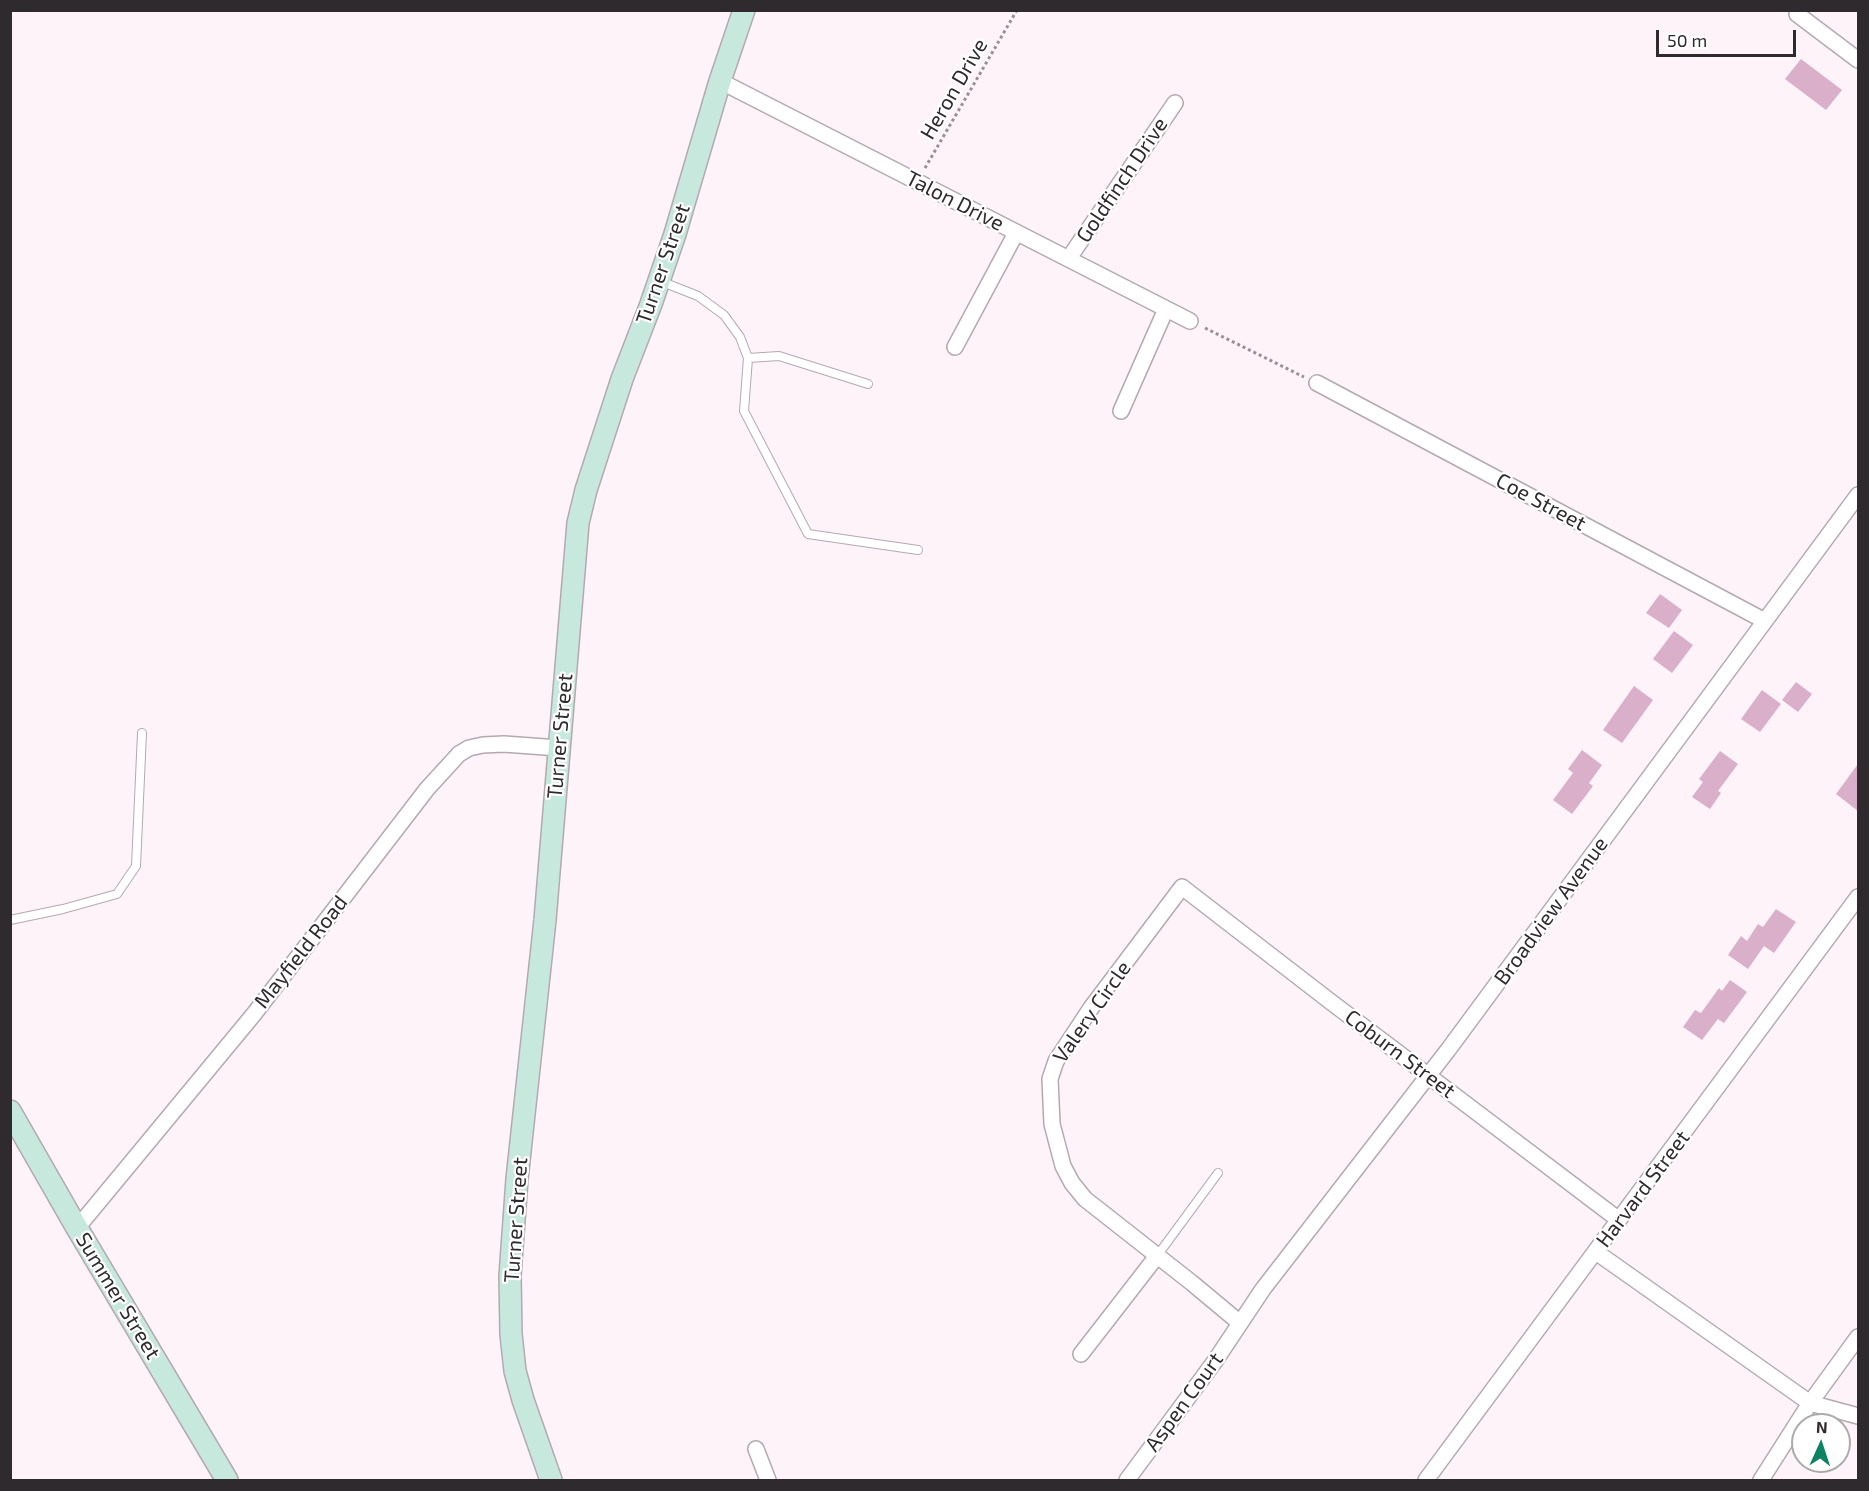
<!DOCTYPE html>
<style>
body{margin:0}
#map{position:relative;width:1869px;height:1491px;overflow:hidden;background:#fdf3f9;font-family:"Exo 2",sans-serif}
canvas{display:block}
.frame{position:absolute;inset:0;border:12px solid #2f2a2d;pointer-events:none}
.north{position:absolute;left:1791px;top:1413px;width:60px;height:60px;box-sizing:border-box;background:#fff;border:2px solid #acaaab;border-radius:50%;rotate:3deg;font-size:16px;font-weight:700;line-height:24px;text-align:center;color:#2f2a2d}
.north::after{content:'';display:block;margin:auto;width:21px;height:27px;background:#0c8464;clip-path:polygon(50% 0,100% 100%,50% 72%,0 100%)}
.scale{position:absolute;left:1656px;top:30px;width:140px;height:27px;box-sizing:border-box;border:3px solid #2f2a2d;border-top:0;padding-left:8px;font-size:18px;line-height:21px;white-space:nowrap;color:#2f2a2d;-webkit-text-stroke:4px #fff;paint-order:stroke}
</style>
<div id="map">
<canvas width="1869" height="1491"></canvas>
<div class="frame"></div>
<div class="north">N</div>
<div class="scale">50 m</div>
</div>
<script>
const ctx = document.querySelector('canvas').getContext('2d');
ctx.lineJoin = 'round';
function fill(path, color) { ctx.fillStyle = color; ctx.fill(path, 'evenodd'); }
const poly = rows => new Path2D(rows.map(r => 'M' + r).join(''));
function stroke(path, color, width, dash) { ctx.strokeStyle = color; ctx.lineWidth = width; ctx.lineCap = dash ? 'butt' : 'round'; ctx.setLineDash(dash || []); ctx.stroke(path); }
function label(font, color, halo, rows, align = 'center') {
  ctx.font = font + ' "Exo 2",sans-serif'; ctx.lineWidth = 4.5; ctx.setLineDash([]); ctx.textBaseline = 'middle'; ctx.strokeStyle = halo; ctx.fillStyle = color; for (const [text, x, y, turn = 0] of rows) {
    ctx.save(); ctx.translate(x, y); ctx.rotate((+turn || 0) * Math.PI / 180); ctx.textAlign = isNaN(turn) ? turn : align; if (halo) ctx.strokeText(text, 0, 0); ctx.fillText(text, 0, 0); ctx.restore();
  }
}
fill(poly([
 [1801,59,1842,90,1826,110,1785,79],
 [1660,594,1682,610,1669,628,1646,613],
 [1674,631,1693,645,1672,673,1653,659],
 [1796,682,1812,694,1798,712,1782,700],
 [1634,686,1653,700,1622,743,1603,730],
 [1762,690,1781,704,1760,732,1741,719],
 [1582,750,1602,765,1589,783,1593,786,1572,814,1553,800,1573,773,1568,769],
 [1720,751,1738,764,1718,791,1721,793,1710,809,1692,797,1703,782,1699,779],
 [1858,764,1858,811,1836,794],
 [1776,909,1796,922,1774,953,1764,946,1748,969,1728,955,1741,936,1747,941,1758,924,1763,927],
 [1730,980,1747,992,1724,1023,1718,1019,1702,1040,1683,1027,1695,1010,1701,1013,1719,988,1722,991]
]), '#d9afc9');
const lane = poly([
 [660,281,698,296,724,315,740,337,748,358,744,411,808,534,918,550],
 [748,358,779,356,868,384],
 [10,920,63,909,117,894,136,866,142,733],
 [1157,1256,1218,1173]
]);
const street = poly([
 [1797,14,1858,60],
 [720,81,1190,321],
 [1069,258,1175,103],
 [955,347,1016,233],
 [1317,383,1765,621],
 [1121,411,1166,309],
 [77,1228,254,1014,427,789,459,754,469,748,483,745,504,744,559,748],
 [1596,1252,1810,1403,1858,1416],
 [1240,1323,1192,1283,1085,1199,1072,1183,1063,1166,1052,1124,1050,1079,1056,1061,1091,1008,1182,887,1331,1002,1619,1220],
 [1081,1354,1157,1256],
 [756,1449,768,1480],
 [1127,1480,1215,1361,1263,1289,1448,1050,1858,495],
 [1426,1480,1858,897],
 [1761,1480,1810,1403,1858,1337]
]);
const secondary = poly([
 [10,1111,77,1228,227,1480],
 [551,1480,523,1400,515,1371,511,1334,510,1276,517,1179,545,920,578,523,586,490,622,379,651,304,675,234,720,81,744,10]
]);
stroke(lane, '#b5a9b0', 10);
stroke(street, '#b5a9b0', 18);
stroke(secondary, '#b5a9b0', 24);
stroke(poly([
 [925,168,1017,10],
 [1205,328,1304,377]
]), '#979094', 3, [3, 3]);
stroke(lane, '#fff', 8);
stroke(street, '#fff', 15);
stroke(secondary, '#c7e8dd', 21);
label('21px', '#2f2a2d', '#fff', [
 ["Heron Drive",954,89,-60],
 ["Goldfinch Drive",1122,180,-56],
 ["Talon Drive",955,201,27],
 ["Turner Street",663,264,-71],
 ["Coe Street",1541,502,28],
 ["Turner Street",560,736,-85],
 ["Broadview Avenue",1551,911,-54],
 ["Mayfield Road",301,952,-52],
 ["Valery Circle",1092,1012,-55],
 ["Coburn Street",1400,1054,37],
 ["Harvard Street",1643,1189,-53],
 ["Turner Street",516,1220,-86],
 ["Summer Street",118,1296,59],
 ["Aspen Court",1184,1402,-54]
]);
</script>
